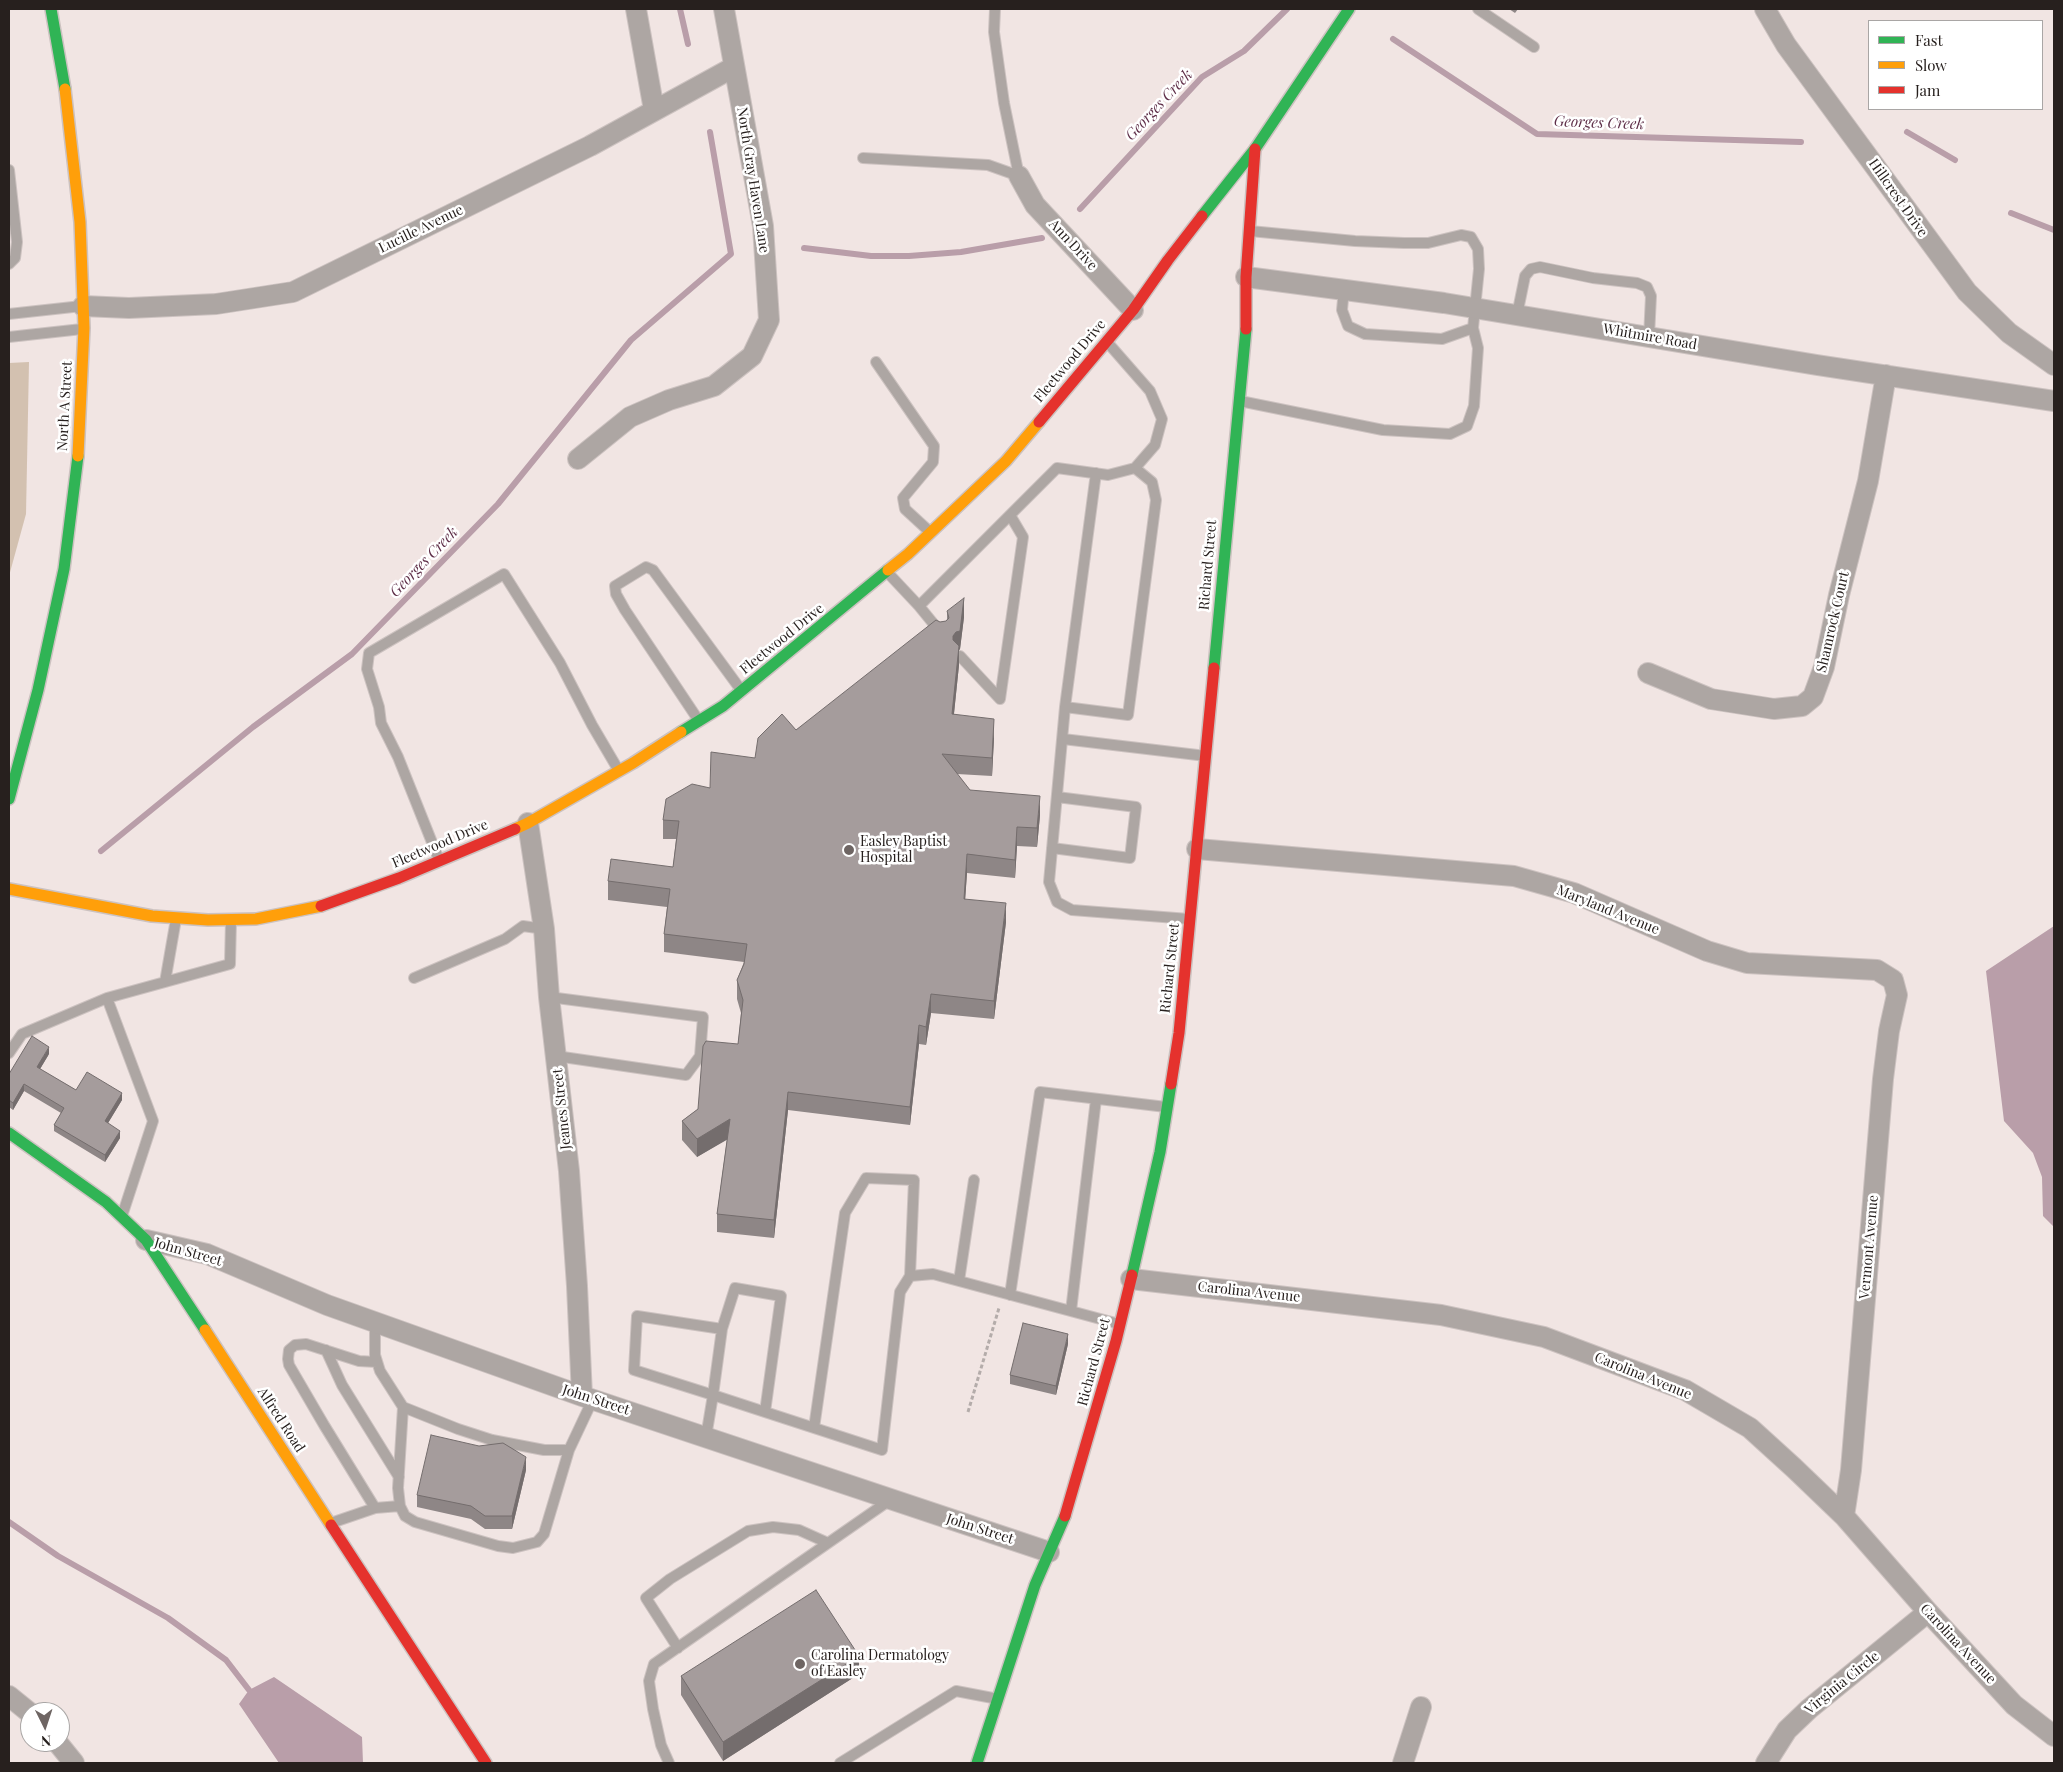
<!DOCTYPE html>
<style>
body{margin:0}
#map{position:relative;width:2063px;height:1772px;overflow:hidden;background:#f1e5e3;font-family:"Playfair Display",serif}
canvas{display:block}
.frame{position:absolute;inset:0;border:10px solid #27201e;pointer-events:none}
.legend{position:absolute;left:1868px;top:20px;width:175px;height:90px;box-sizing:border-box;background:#fff;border:1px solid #a9a6a5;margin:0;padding:6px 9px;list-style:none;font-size:15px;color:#27201e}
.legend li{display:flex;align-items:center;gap:10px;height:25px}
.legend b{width:25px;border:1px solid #a9a6a5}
.north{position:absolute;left:20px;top:1702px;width:50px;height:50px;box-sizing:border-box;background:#fff;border:1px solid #a9a6a5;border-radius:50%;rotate:176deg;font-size:14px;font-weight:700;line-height:20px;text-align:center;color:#27201e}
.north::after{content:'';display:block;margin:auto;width:18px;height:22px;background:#6e6563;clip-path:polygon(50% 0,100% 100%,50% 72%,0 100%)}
</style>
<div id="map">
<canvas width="2063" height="1772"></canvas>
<div class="frame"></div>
<ul class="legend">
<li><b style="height:6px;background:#30b455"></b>Fast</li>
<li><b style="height:6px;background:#ff9f0a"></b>Slow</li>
<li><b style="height:6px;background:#e5322d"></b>Jam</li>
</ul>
<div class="north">N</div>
</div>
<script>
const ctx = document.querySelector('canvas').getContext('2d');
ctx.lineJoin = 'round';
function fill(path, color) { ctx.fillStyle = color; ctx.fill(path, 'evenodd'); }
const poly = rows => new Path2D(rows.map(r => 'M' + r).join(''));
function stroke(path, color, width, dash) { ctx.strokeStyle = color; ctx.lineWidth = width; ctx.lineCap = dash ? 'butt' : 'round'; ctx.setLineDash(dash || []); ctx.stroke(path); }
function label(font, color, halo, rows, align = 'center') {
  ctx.font = font + ' "Playfair Display",serif'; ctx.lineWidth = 5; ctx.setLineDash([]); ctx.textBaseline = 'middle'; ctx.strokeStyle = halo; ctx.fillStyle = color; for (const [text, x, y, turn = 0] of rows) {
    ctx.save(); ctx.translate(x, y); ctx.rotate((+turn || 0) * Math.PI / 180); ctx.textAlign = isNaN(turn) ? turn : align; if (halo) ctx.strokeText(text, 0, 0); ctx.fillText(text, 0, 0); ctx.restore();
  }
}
fill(poly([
 [29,362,26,514,9,576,9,363]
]), '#d3c1b0');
fill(poly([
 [2054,926,2054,1227,2043,1216,2042,1177,2033,1153,2004,1121,1986,971],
 [274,1677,362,1737,363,1763,279,1763,239,1704,249,1690]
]), '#b99ea9');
stroke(poly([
 [680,9,688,44],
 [1393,39,1537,134,1801,142],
 [1907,132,1955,160],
 [1080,209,1202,77,1244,51,1287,9],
 [2011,213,2054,230],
 [804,248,871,256,909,256,961,252,1042,238],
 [101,851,253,727,352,654,498,504,631,340,731,254,710,132],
 [9,1522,58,1556,168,1618,226,1660,249,1690]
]), '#b99ea9', 6);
const lane = poly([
 [995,9,994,32,1004,103,1019,176],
 [1478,9,1534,47],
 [863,158,988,165,1019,176],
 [9,170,17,242,15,258,9,264],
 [1250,231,1355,241,1404,243,1428,243,1461,235,1471,237,1478,249,1479,269,1473,328,1442,339,1365,334,1348,326,1342,310,1344,289],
 [9,314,82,306],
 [1517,315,1525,276,1531,269,1540,267,1593,278,1637,283,1647,287,1651,296,1649,337],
 [9,337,82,329],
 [876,362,934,446,933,462,903,498,905,509,930,532],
 [1240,401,1383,430,1450,434,1467,426,1474,406,1478,348,1473,328],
 [1096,473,1065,707,1128,715,1156,500,1152,482,1135,468],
 [888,573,919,606,1057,468,1108,475,1135,468,1155,445,1162,419,1150,391,1108,343],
 [919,606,941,633],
 [960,656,1000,699,1023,537,1010,515],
 [1065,707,1049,882,1057,902,1072,910,1189,919],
 [699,721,625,610,616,594,615,586,646,567,653,570,741,690],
 [1063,739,1206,756],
 [1052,848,1130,858,1136,807,1057,797],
 [439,860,398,757,381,723,379,707,367,669,369,653,504,574,560,663,592,725,619,771],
 [414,978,505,939,523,926,544,929],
 [165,982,230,964,231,920],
 [549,997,703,1017,700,1056,686,1075,556,1056],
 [9,1053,22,1034,107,998],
 [122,1216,153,1121,107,998,165,982,176,919],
 [959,1281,974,1180],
 [1010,1295,1040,1092,1166,1107],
 [1071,1311,1096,1099],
 [375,1322,375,1355,380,1371,403,1407,398,1488,400,1506,405,1516,415,1522,498,1546,513,1548,537,1542,544,1534,569,1450,593,1399],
 [722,1329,735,1288,781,1296,765,1412],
 [326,1350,342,1385,399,1477],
 [403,1407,458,1429,492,1440,544,1450,569,1450],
 [814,1428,845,1213,866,1178,914,1180,910,1276],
 [706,1437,713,1395,722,1329,637,1316,634,1370,713,1395,765,1412,882,1450,900,1292,910,1276,933,1274,1119,1324],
 [375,1508,324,1425,289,1365,288,1359,289,1350,295,1345,306,1344,359,1361,377,1362],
 [331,1523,375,1508,400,1506],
 [678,1648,646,1598,670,1579,748,1531,773,1527,799,1530,828,1543],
 [669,1763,661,1745,653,1709,649,1681,654,1664,890,1500],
 [840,1763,956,1691,998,1699]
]);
const street = poly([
 [636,9,654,110],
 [1765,9,1786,45,1967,292,2009,333,2054,365],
 [1019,176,1035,205,1133,310],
 [1246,277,1444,303,1817,365,2054,401],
 [83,306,129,308,216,304,293,292,590,146,734,67],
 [578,459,630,417,669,400,714,386,752,356,769,320,763,226,724,9],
 [1648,673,1711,699,1774,709,1802,706,1813,697,1824,667,1839,595,1868,481,1886,375],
 [528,823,544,929,549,997,569,1171,577,1286,582,1396],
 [1197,849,1514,876,1574,893,1707,951,1747,963,1877,970,1893,980,1897,995,1889,1031,1883,1079,1851,1470,1844,1516],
 [146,1240,207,1254,327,1305,582,1396,1049,1552],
 [1131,1279,1441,1315,1544,1337,1685,1390,1750,1428,1794,1468,1844,1516,1928,1612,2014,1705,2054,1736],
 [9,1696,30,1713],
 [57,1742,74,1763],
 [1403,1763,1421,1707],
 [1766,1763,1787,1730,1809,1709,1928,1612]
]);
const fast = poly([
 [51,9,65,89],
 [1202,216,1255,149,1349,9],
 [1214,668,1246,329],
 [681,732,723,706,888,570],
 [9,799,38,690,64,569,78,456],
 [9,1133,106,1202,146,1240,205,1330],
 [1132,1275,1160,1152,1171,1084],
 [977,1763,1035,1585,1065,1516]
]);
const slow = poly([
 [65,89,80,222,84,328,78,456],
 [888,570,908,554,1006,461,1039,422],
 [515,829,528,823,633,763,681,732],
 [9,889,152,916,208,920,256,919,321,906],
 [205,1330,331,1525]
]);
const jam = poly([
 [1246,329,1246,277,1255,149],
 [1039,422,1133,310,1168,260,1202,216],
 [321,906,399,878,515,829],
 [1171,1084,1179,1033,1214,668],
 [1065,1516,1116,1341,1132,1275],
 [331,1525,486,1763]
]);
stroke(lane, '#ccc2c0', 12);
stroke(street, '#ccc2c0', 22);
stroke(fast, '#ccc2c0', 14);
stroke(slow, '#ccc2c0', 14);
stroke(jam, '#ccc2c0', 14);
stroke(poly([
 [968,1412,999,1308]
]), '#b4acaa', 3, [4, 2.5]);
stroke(lane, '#ada6a3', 10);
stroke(street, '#ada6a3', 20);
stroke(fast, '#30b455', 11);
stroke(slow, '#ff9f0a', 11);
stroke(jam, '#e5322d', 11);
fill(poly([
 [1509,9,1518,9,1515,13],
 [947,611,964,617,960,649,959,650,959,665,954,714,994,738,992,776,957,774,970,790,1040,815,1037,847,1017,846,1015,878,967,873,965,899,1006,922,994,1019,931,1013,926,1045,919,1044,910,1125,788,1110,774,1238,717,1232,717,1214,727,1139,697,1157,682,1140,682,1121,698,1109,738,1044,741,1013,737,999,737,980,744,962,664,952,664,934,667,907,608,900,608,881,673,867,676,839,663,839,663,820,796,730,940,622,946,621,947,619],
 [49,1054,40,1069,76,1090,122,1100,108,1123,120,1138,105,1162,54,1131,54,1125,61,1113,24,1091,13,1110,9,1107,9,1074],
 [1068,1344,1056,1395,1010,1384,1010,1375],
 [526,1470,512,1529,485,1529,471,1519,417,1507,417,1495],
 [859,1674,723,1761,681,1695,681,1676]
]), '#8e8686');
fill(poly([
 [964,598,964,617,960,649,959,650,959,665,952,732,953,636],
 [994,719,994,738,992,776,992,758],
 [1040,796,1040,815,1037,847,1037,828],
 [1017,827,1017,846,1015,878,1015,860],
 [967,854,967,873,964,917,964,899],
 [1006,903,1006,922,994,1019,994,1001],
 [931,994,931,1013,926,1045,926,1027],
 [919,1025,919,1044,910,1125,910,1107],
 [49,1047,49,1054,37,1074,37,1067],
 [24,1084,24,1091,13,1110,13,1103],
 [788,1092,788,1110,774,1238,774,1220],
 [122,1093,122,1100,105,1128,105,1121],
 [730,1119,730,1138,697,1157,697,1139],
 [120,1131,120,1138,105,1162,105,1155],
 [1068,1334,1068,1344,1056,1395,1056,1386],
 [526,1457,526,1470,512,1529,512,1516],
 [859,1656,859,1674,723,1761,723,1742]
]), '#746d6d');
const building = poly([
 [964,598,960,631,956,632,953,636,953,640,959,646,952,714,994,719,992,758,942,754,970,790,1040,796,1037,828,1017,827,1015,860,967,854,964,899,1006,903,994,1001,931,994,926,1027,919,1025,910,1107,788,1092,774,1220,717,1214,730,1119,697,1139,682,1121,698,1109,703,1046,706,1041,738,1044,743,1000,737,980,744,964,747,944,664,934,670,889,608,881,611,859,673,867,679,821,663,820,666,799,692,784,710,788,711,752,755,758,758,738,782,714,796,730,936,620,940,622,946,621,949,618,947,611,964,598],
 [32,1036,49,1047,37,1067,76,1090,87,1072,122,1093,105,1121,120,1131,105,1155,54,1125,64,1108,24,1084,13,1103,9,1100,9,1074,32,1036],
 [1023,1323,1068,1334,1056,1386,1010,1375,1023,1323],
 [431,1435,479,1446,503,1443,526,1457,512,1516,485,1516,471,1506,417,1495,431,1435],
 [816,1590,859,1656,723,1742,681,1676,816,1590]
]);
fill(building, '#a59c9c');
stroke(building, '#746d6d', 1);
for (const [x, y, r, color] of [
 [849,850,6,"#6e6563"],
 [800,1664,6,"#6e6563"]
]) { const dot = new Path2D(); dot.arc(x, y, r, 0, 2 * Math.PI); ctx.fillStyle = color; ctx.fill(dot); stroke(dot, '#fff', 2); }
label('14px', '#27201e', '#fff', [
 ["North Gray Haven Lane",753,180,81],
 ["Hillcrest Drive",1898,198,55],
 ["Lucille Avenue",421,229,-26],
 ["Ann Drive",1073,245,47],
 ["Whitmire Road",1650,337,10],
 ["Fleetwood Drive",1070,361,-50],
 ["North A Street",65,406,-87],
 ["Richard Street",1208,565,-85],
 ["Shamrock Court",1833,622,-77],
 ["Fleetwood Drive",782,639,-39],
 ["Fleetwood Drive",440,844,-23],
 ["Maryland Avenue",1608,910,22],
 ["Richard Street",1170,968,-84],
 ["Jeanes Street",562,1109,-96],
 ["Vermont Avenue",1869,1247,-85],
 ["John Street",188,1252,16],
 ["Carolina Avenue",1249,1292,6],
 ["Richard Street",1094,1362,-75],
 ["Carolina Avenue",1643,1376,22],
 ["John Street",596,1400,18],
 ["Alfred Road",281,1420,57],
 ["John Street",980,1529,18],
 ["Carolina Avenue",1958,1644,47],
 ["Virginia Circle",1842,1683,-39]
]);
label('14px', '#27201e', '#fff', [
 ["Easley Baptist",860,842],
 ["Hospital",860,858],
 ["Carolina Dermatology",811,1656],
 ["of Easley",811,1672]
], 'left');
label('italic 15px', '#5e2e48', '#fff', [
 ["Georges Creek",1159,105,-47],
 ["Georges Creek",1599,123,2],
 ["Georges Creek",424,562,-46]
]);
</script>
